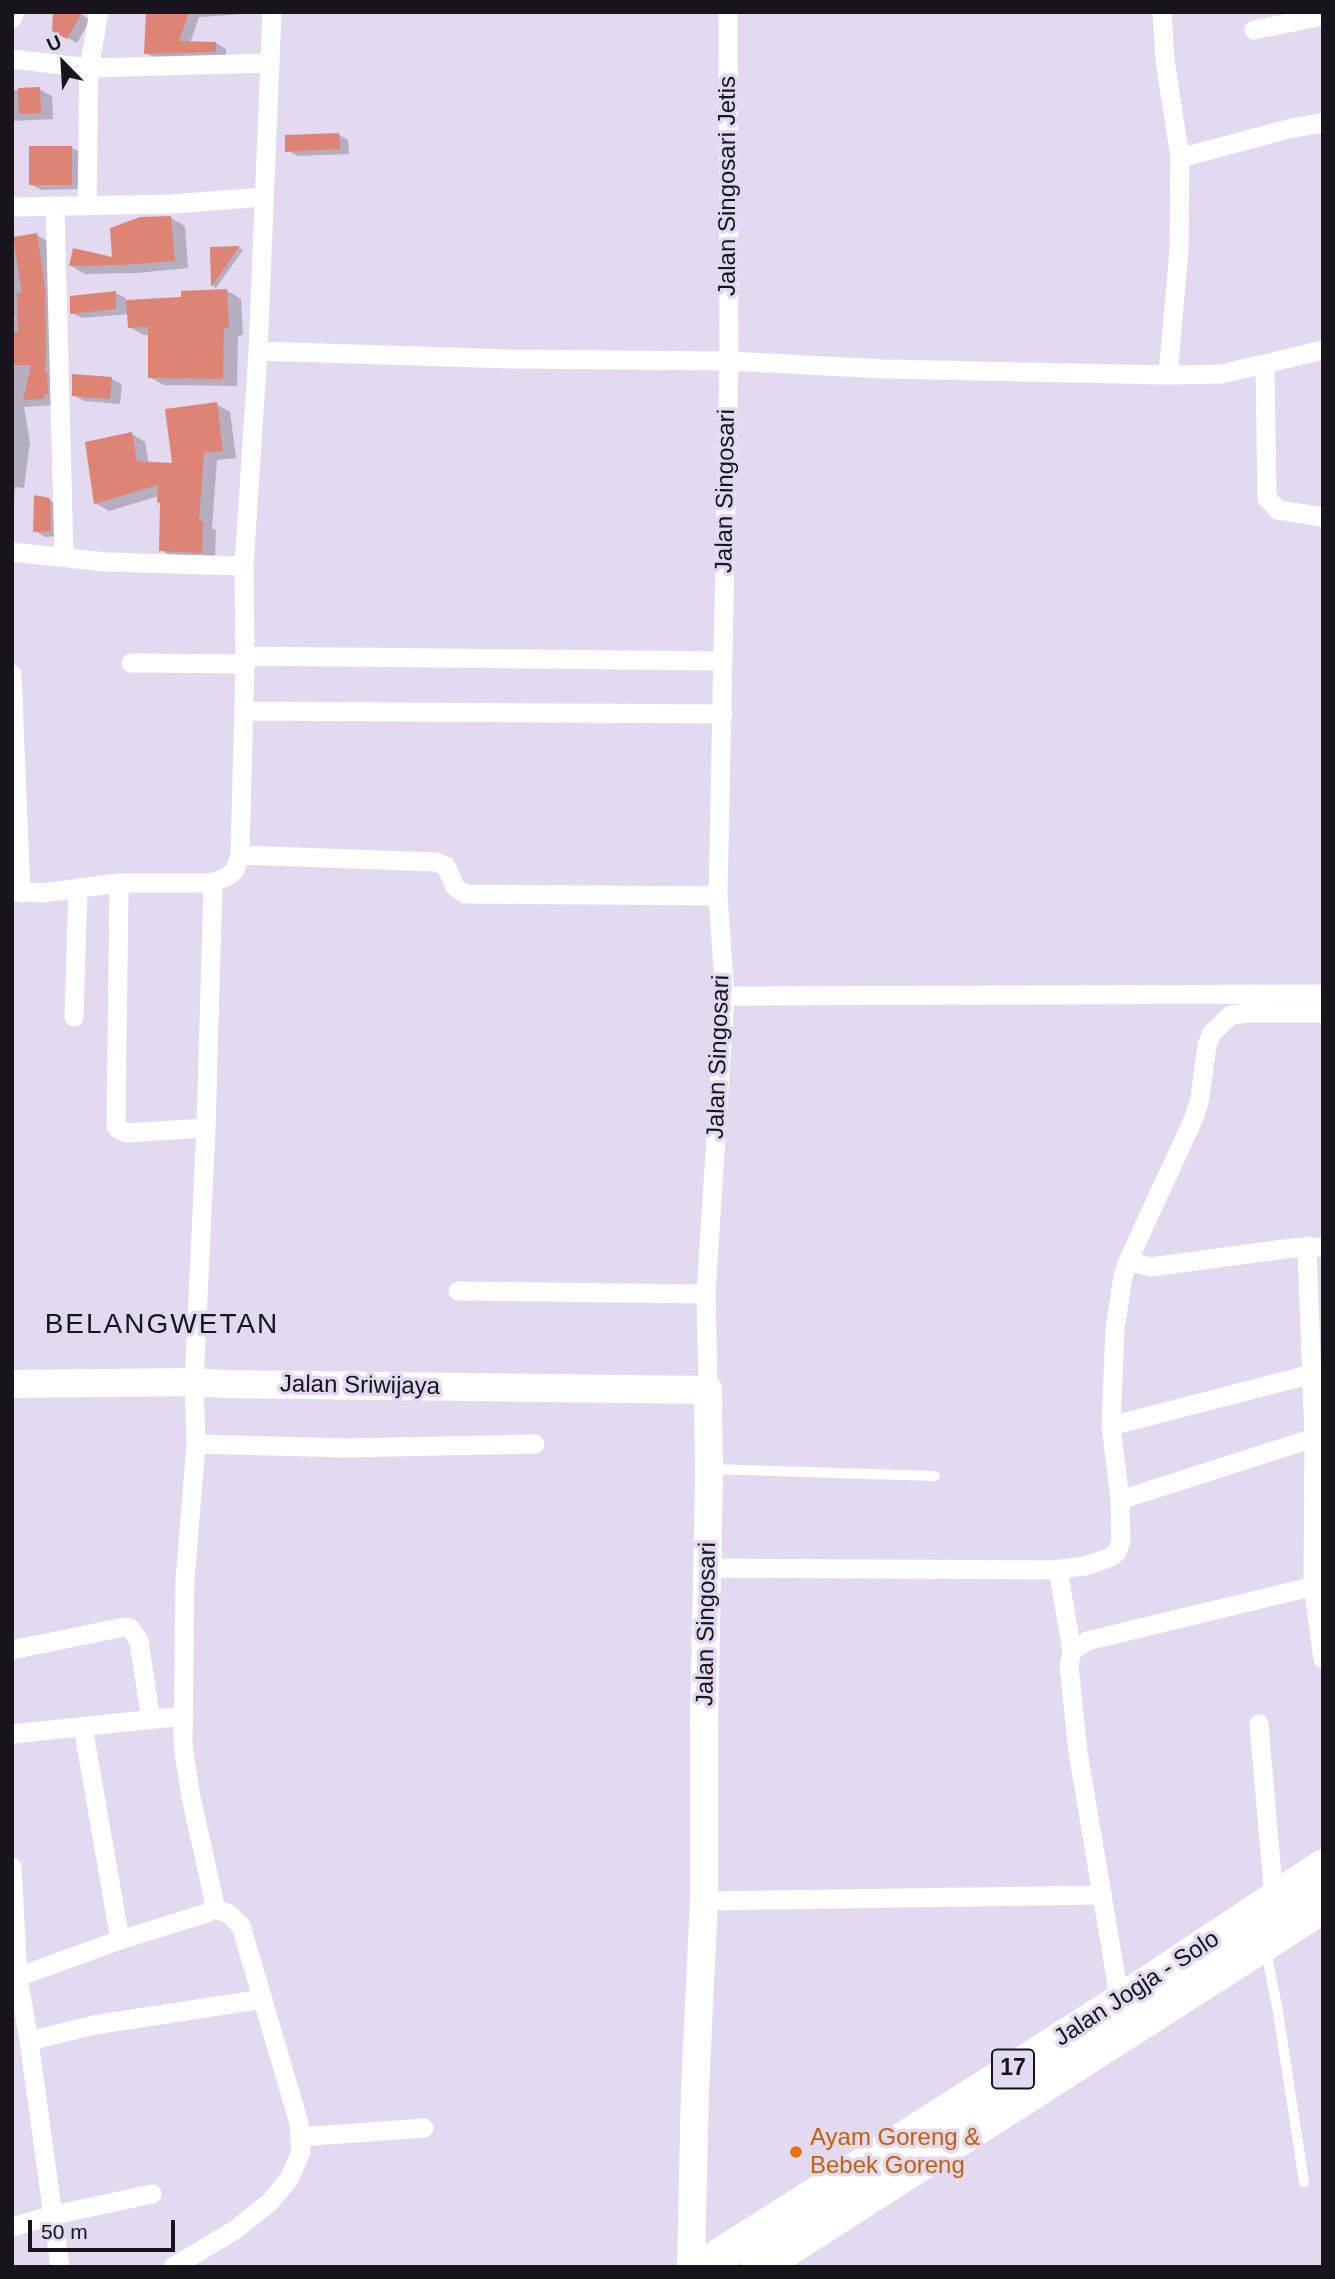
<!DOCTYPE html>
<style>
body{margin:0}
#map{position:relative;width:1335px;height:2279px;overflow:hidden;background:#e3d9f0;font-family:Arial,sans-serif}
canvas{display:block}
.frame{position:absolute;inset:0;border:14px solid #18141c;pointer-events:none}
.north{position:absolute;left:28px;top:28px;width:70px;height:70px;-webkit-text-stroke:5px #e3d9f0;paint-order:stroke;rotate:336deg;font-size:19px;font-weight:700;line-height:28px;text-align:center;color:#18141c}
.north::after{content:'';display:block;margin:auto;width:24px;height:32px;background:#18141c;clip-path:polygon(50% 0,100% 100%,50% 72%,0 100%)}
.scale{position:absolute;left:28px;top:2220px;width:147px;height:32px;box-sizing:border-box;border:4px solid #18141c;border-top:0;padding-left:9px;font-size:21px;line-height:24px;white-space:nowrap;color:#18141c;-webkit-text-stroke:5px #e3d9f0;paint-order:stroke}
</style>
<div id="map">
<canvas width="1335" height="2279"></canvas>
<div class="frame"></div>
<div class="north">U</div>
<div class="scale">50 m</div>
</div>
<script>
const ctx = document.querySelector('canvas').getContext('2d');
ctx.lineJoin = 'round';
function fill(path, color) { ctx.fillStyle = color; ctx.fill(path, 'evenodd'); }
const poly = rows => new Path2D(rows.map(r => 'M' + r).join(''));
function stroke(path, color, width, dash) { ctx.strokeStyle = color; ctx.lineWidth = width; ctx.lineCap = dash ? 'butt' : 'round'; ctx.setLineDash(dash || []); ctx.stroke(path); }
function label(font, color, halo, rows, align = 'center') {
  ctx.font = font + ' Arial,sans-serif'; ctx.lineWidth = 7; ctx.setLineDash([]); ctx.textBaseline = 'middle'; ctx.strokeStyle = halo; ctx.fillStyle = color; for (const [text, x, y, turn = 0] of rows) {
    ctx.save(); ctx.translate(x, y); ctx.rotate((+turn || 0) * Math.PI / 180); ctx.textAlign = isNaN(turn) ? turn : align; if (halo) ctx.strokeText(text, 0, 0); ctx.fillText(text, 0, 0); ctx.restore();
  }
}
fill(poly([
 [148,12,256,12,256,13,199,17,190,43,216,43,226,49,226,57,156,59,146,53],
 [55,13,81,14,90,20,77,43,54,30],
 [39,89,52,96,53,119,12,121,12,90],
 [338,134,348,140,349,154,297,156,287,150],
 [72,148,82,153,82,189,41,190,30,184],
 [171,218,185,226,188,268,137,273,85,274,71,266,114,260],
 [37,235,49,242,56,405,24,407,30,442,24,488,15,487,12,531,12,330,15,317,12,317,12,247,17,247],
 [239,248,243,250,216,288,213,286,212,249],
 [226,290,241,299,243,335,238,336,237,386,164,385,149,377,150,335,144,335,129,327,129,314,82,318,72,313,71,297,116,293,126,298,126,302,183,299],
 [112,379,122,384,120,404,84,401,74,395],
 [216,404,230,412,236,458,217,460,212,528,216,530,215,559,174,558,161,550,162,503,159,496,109,511,95,503,132,434,145,442,149,464,174,465],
 [50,500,60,506,61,536,45,537,35,531]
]), '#0003');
fill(poly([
 [53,12,82,12,67,39,52,31],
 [146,12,189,13,179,41,216,42,216,52,144,54],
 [40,87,41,113,19,114,18,88],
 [339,133,340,149,285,152,285,135],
 [29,146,72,146,72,185,29,185],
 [171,216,175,261,122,265,69,266,73,248,112,257,110,228,140,217],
 [37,233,45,288,46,351,45,372,47,372,48,394,44,394,43,399,23,400,31,365,12,365,12,332,18,332,17,293,22,293,13,237],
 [240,246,211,287,210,247],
 [227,289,229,328,224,328,223,379,148,378,148,327,128,328,126,300,181,297,181,291],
 [116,291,116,309,70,314,70,296],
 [72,374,112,377,110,399,72,396],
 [217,402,223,451,204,453,199,521,203,521,202,553,159,551,160,503,157,502,158,485,94,504,85,442,132,432,137,461,172,463,165,409],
 [34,495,50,498,51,531,33,532]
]), '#de8475');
stroke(poly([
 [710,1469,935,1476],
 [1266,1951,1278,2012,1304,2182]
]), '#fff', 10);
stroke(poly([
 [1162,12,1165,60,1180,158,1179,250,1168,375],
 [12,19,15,12],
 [1254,30,1323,16],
 [12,59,89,68,270,63],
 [1180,158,1292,128,1323,123],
 [55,206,64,557],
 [87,206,89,68,99,12],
 [12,207,172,204,263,197],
 [258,351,512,359,729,361,885,369,1168,375,1222,374,1323,350],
 [1265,365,1267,498,1278,510,1323,517],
 [12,552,106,562,244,566],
 [245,656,723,661],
 [131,663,245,664],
 [12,674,21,893],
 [244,711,723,714],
 [240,855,436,862,446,866,455,887,465,894,718,896],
 [119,883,116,1126,118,1129,127,1133,206,1128],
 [12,891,42,893,119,883,213,883],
 [725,996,1323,994],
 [74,1017,78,888],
 [1307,1246,1314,1437,1313,1586,1323,1659],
 [1128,1261,1194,1118,1200,1098,1207,1045,1212,1033,1231,1015,1248,1013,1323,1013],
 [458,1291,706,1294],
 [708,1390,706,1294,725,996,718,896,729,361,728,12],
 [1111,1426,1312,1374],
 [196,1444,348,1448,535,1444],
 [1120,1500,1323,1435],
 [708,1568,1053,1570,1085,1566,1111,1557,1117,1552,1121,1541,1120,1500,1111,1426,1115,1329,1123,1276,1128,1261,1151,1267,1292,1248,1323,1247],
 [1058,1570,1072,1651],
 [12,1650,124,1627,130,1628,139,1641,151,1720],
 [1259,1724,1274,1899],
 [83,1727,120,1940],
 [12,1734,184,1716],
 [12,1867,18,1977,29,2041,60,2267],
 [704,1901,1103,1895],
 [12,1979,120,1940,207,1913,215,1905,191,1797,183,1746,185,1580,196,1444,194,1382,206,1128,213,883,230,875,235,870,240,855,245,664,244,566,258,351,272,12],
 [1120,2002,1078,1752,1069,1666,1072,1651,1087,1641,1323,1584],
 [29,2041,94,2025,263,1999],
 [299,2137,424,2128],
 [12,2227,54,2215,152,2194],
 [173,2267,235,2230,270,2202,289,2179,301,2152,299,2123,241,1926,229,1914,213,1908]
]), '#fff', 19);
stroke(poly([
 [12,1384,194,1382,225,1384,708,1390,709,1478,704,1728,704,1901,695,2089,691,2267]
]), '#fff', 28);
stroke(poly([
 [702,2267,1120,2002,1323,1867],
 [759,2267,1323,1906]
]), '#fff', 35);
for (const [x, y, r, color] of [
 [796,2152,7,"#e8710a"]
]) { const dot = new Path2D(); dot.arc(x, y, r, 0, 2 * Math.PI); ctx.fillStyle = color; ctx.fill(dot); stroke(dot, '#e3d9f0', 2.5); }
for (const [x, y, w] of [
 [1013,2069,42]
]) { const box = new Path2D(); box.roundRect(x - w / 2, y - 19.5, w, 39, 5); ctx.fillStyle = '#e3d9f0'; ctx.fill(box); stroke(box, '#18141c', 2); }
label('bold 23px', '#18141c', null, [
 ["17",1013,2069]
]);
label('24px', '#18141c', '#e3d9f0', [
 ["Jalan Singosari Jetis",728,186,-90],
 ["Jalan Singosari",726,491,-89],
 ["Jalan Singosari",719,1057,-88],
 ["Jalan Sriwijaya",360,1386,1],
 ["Jalan Singosari",707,1624,-89],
 ["Jalan Jogja - Solo",1137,1989,-33]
]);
label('24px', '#c56008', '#e3d9f0', [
 ["Ayam Goreng &",810,2138],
 ["Bebek Goreng",810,2166]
], 'left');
ctx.letterSpacing = '2px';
label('28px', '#18141c', '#e3d9f0', [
 ["BELANGWETAN",162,1325]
]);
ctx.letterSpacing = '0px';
</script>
